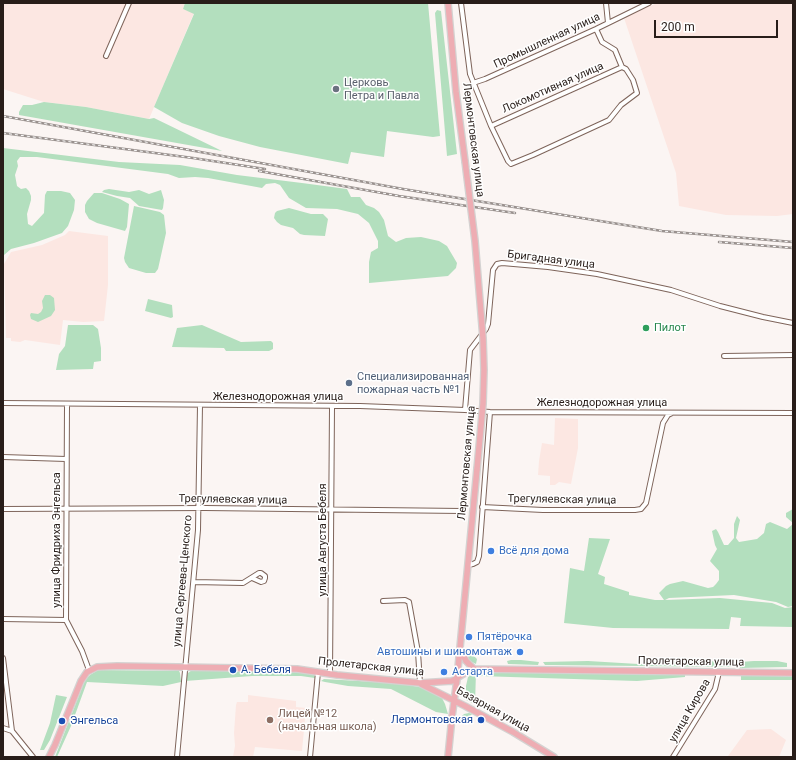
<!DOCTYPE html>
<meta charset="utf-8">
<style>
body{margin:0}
#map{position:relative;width:796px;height:760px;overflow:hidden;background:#fbf5f3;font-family:Roboto,sans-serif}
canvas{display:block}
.frame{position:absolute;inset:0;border:4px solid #281d19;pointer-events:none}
.scale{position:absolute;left:654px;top:20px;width:124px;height:18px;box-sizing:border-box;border:2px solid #281d19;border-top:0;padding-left:5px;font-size:12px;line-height:14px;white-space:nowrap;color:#281d19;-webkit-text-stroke:3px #fff;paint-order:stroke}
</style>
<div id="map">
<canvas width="796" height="760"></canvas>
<div class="frame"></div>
<div class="scale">200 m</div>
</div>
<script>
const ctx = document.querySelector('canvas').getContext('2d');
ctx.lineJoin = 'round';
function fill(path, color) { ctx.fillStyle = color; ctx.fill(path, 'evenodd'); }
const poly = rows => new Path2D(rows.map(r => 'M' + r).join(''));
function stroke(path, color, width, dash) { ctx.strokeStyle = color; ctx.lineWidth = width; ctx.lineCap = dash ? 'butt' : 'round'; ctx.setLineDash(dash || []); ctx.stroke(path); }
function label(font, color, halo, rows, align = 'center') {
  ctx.font = font + ' Roboto,sans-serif'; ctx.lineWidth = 3; ctx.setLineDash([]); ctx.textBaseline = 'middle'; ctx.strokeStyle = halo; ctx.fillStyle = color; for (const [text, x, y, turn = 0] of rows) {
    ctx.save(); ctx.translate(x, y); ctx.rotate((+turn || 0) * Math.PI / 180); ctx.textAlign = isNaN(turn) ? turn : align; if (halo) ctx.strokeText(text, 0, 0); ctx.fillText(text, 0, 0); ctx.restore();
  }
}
fill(poly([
 [3,3,185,3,183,9,194,13,149,119,86,107,44,102,3,89],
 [657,3,793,3,793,214,777,216,726,215,679,206,676,173,624,18],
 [69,231,108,236,108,285,104,321,83,322,63,320,60,345,25,340,20,342,11,341,11,338,6,338,4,264,11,252,42,245,65,235],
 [555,418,578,419,578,448,571,484,559,482,555,485,550,485,550,476,538,475,539,461,542,443,554,445],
 [248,695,296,701,296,707,306,708,302,751,255,747,253,757,233,757,235,746,234,733,236,705,237,702,248,702],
 [771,729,786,740,779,757,725,757,728,756,747,730]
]), '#fce7e2');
fill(poly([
 [185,3,428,3,440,136,433,137,387,131,384,157,351,152,348,164,260,147,219,136,182,123,154,107,194,14,183,9],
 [437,10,441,11,457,154,447,156,435,13],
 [44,102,86,107,149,119,154,118,222,151,19,115,19,112,23,105,32,105],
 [3,148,119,162,180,165,237,175,302,183,347,189,351,197,360,197,366,205,374,208,379,212,384,220,388,236,396,242,406,238,421,237,439,241,447,246,457,263,456,268,448,276,369,283,369,262,371,252,378,248,378,241,369,223,358,214,337,209,306,208,289,198,280,185,275,183,266,184,262,188,208,178,195,177,179,178,168,174,37,157,20,157,17,161,18,166,15,175,17,186,21,189,26,188,29,191,31,196,31,200,27,214,28,224,32,226,44,213,45,195,47,191,61,191,70,193,75,200,74,210,68,226,62,233,34,243,11,249,4,255,3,325],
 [109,189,129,192,139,190,149,194,161,190,164,200,163,208,162,210,139,206,130,198,117,196,102,192,104,190],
 [94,193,102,193,120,199,129,204,127,227,125,231,97,223,89,219,85,212,85,205,87,201],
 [134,206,160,212,164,215,166,233,158,269,155,273,146,273,129,268,125,262,124,258],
 [289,208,311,214,323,214,328,219,325,236,304,235,300,234,293,228,281,225,277,222,274,218,275,213,277,211],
 [45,295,50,295,54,298,55,310,51,316,38,322,31,319,30,315,31,313,38,314,41,312,43,308,42,301],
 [148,299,172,305,173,317,171,318,145,311],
 [68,325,93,325,98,329,101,348,101,361,94,362,93,369,56,370,59,354,65,346],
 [202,325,241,342,271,341,273,343,273,349,269,351,226,351,224,348,172,347,177,328],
 [793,509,793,523,786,517,786,513],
 [737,516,740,520,736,538,739,542,757,539,764,533,766,524,770,522,787,529,793,524,793,606,788,607,776,602,734,595,669,598,665,600,720,598,772,603,785,608,793,607,793,627,740,626,741,618,731,617,729,629,613,628,564,623,570,568,584,571,589,538,610,539,598,574,605,577,604,584,629,592,629,595,655,600,664,600,659,593,666,586,670,584,683,581,708,588,713,587,716,584,719,580,719,571,710,561,717,549,715,545,712,531,716,529,718,532,724,545,728,545,734,538,734,524],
 [468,648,470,652,477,659,476,664,470,661,466,656,465,649],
 [511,660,521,660,539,662,538,665,508,664,507,661],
 [674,660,735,662,736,667,545,665,543,662,588,661,655,665],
 [754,661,777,661,787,663,787,667,740,668,740,662],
 [98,670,179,671,180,673,181,682,163,686,87,682,71,726,57,757,55,757,85,680,90,675],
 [192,670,302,671,314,674,315,678,301,676,252,676,185,681,188,673],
 [476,672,475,704,466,700,466,686,468,677,471,673],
 [478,672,605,673,685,674,685,677,637,681,479,676,477,676],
 [741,675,793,675,793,680,741,680],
 [324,679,394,683,426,688,441,696,445,704,448,714,436,712,391,689,348,686,325,682,321,681],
 [56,695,67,697,50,740,44,750,40,750,50,723],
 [469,713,472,714,465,722,458,720,464,714]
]), '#b3dfbe');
const minor = poly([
 [461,3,470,74,491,126,508,161,511,164,533,155,609,120,621,105,637,93,633,80,626,69,622,67,615,50,602,42,596,29],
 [606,3,608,23],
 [106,56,129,3],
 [473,83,485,79,596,29,649,3],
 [491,126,622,67],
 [724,356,793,355],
 [3,403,360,406,465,410,490,412,793,413],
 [67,404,66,620,82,651,89,670],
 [465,410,470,350,486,329,488,324,493,270,497,264,502,263,548,267,597,274,671,290,720,306,763,317,793,323],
 [3,457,66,459],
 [482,507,543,510,635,510,641,509,646,503,663,423,668,415,672,413],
 [3,509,205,508,462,511],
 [468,565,473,564,477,562,479,556,490,412],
 [194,582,243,583,259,573,261,573,265,576,265,578,264,581,261,582,252,578],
 [383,601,405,600,409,602,418,652,420,683],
 [3,619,66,620],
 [3,658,12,731,33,757],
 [330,674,332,407],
 [3,728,12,731],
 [177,757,198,530,200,405],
 [310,757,318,672],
 [673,757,715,689,719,672]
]);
const major = poly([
 [448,3,456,92,465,161],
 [461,650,466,661,474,669],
 [421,684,465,706,513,732,554,757],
 [49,757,55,745,81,681,87,672,97,667,117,666,297,669,337,675,420,683,452,681,468,671,474,669,793,673],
 [448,757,452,717,457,679,477,469]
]);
stroke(minor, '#7e645a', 6);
stroke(major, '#d4d2d1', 8);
stroke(minor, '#fff', 4);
stroke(major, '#eeadb3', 5.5);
const rail = poly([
 [3,116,403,189,631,226,662,231,793,242],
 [3,133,193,158,265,169],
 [259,171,399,196,515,213],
 [719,242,793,248]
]);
stroke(rail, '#99918e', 2.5);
stroke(rail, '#fff', 1, [3]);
const majorBridge = poly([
 [465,161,475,241,483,338,484,370,483,404,477,469]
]);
stroke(majorBridge, '#d4d2d1', 8, []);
stroke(majorBridge, '#eeadb3', 5.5);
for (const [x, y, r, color] of [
 [336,89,4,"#6b7280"],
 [646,328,4,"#2e9e5b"],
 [349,383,4,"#5c6f8a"],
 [491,551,4,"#3f7fe0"],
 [469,637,4,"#3f7fe0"],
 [520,652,4,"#3f7fe0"],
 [233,670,4,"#1a4fb4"],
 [444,672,4,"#3f7fe0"],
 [270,720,4,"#8d6e63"],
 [481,720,4,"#1a4fb4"],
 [62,721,4,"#1a4fb4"]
]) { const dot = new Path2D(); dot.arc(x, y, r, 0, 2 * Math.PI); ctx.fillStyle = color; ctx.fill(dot); stroke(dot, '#fff', 1.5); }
label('11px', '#281d19', '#fff', [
 ["Промышленная улица",547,41,-25],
 ["Локомотивная улица",553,88,-24],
 ["Лермонтовская улица",473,140,83],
 ["Бригадная улица",551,260,7],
 ["Железнодорожная улица",278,397],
 ["Железнодорожная улица",602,403],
 ["Лермонтовская улица",467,463,-85],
 ["Трегуляевская улица",233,500,1],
 ["Трегуляевская улица",562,500,1],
 ["улица Фридриха Энгельса",57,540,-90],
 ["улица Августа Бебеля",323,540,-90],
 ["улица Сергеева-Ценского",183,581,-85],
 ["Пролетарская улица",691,662,1],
 ["Пролетарская улица",371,667,6],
 ["Базарная улица",493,710,29],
 ["улица Кирова",690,711,-60]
]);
label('11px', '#5b616d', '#fff', [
 ["Церковь",344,83],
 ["Петра и Павла",344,96]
], 'left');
label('11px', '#27864d', '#fff', [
 ["Пилот",654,328]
], 'left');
label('11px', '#4e5e75', '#fff', [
 ["Специализированная",357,377],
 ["пожарная часть №1",357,390]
], 'left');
label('11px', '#366cbe', '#fff', [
 ["Всё для дома",499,551],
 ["Пятёрочка",477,637],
 ["Автошины и шиномонтаж",512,652,"right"],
 ["Астарта",452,672]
], 'left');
label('11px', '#164399', '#fff', [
 ["А. Бебеля",241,670],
 ["Лермонтовская",473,720,"right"],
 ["Энгельса",70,721]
], 'left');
label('11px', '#785e54', '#fff', [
 ["Лицей №12",278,714],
 ["(начальная школа)",278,727]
], 'left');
</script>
